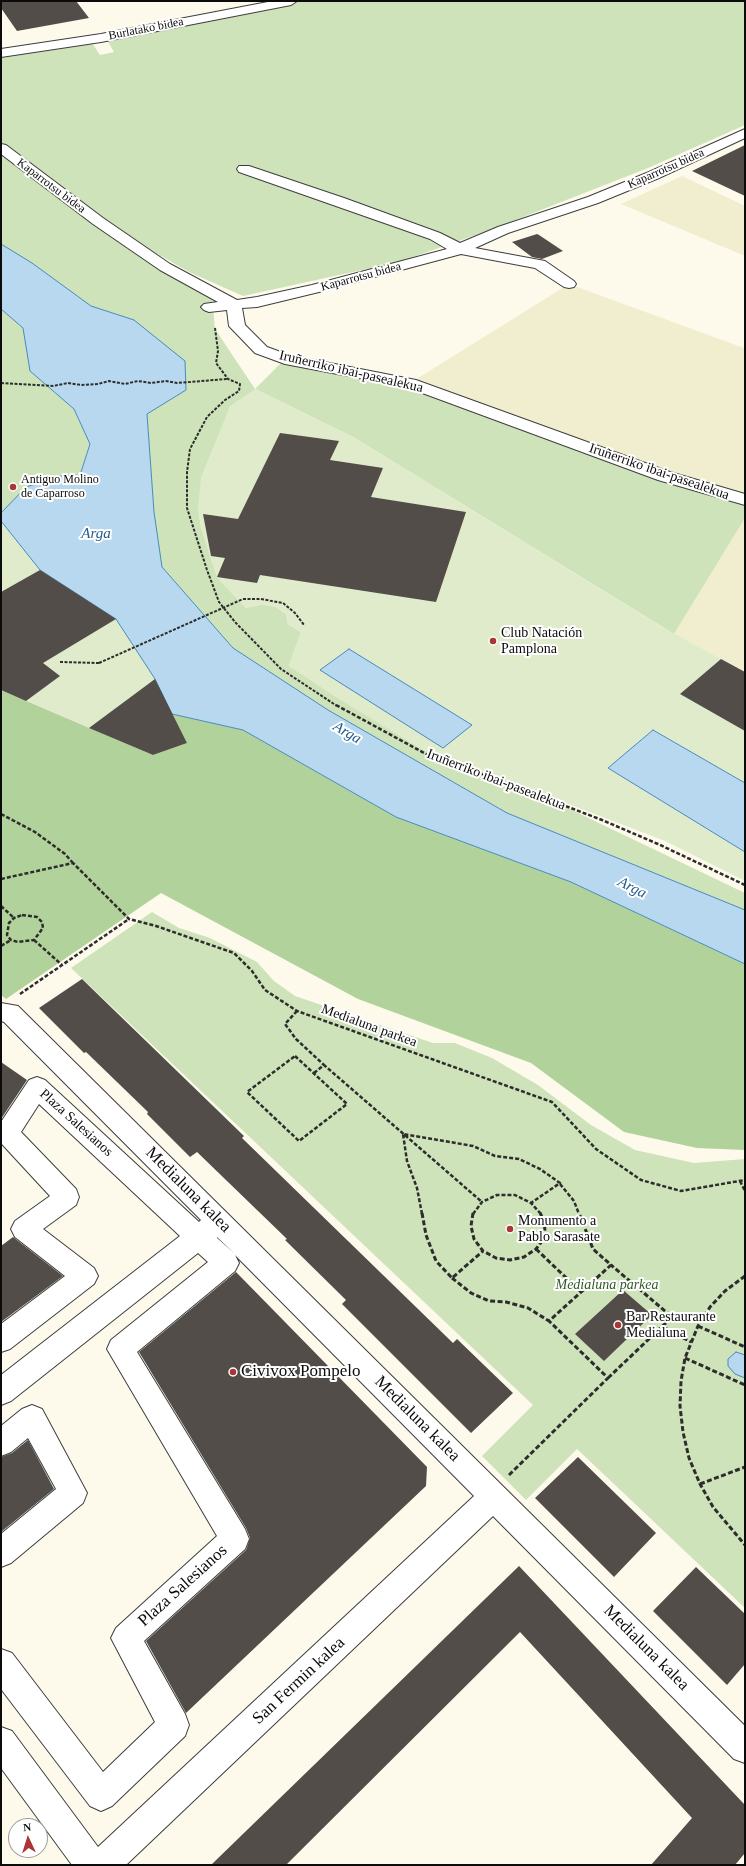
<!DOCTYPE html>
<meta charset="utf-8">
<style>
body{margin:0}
#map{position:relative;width:746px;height:1866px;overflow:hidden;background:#fdfaec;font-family:Georgia,serif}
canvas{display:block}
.frame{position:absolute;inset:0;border:2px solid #0b0b0b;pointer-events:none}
.north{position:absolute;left:8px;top:1818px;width:40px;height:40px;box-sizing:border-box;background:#fff;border:1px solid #9d9d9d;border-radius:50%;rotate:356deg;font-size:11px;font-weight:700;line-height:16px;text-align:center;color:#0b0b0b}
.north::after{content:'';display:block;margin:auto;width:14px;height:18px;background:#aa3537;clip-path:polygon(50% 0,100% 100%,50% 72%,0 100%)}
</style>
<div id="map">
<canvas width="746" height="1866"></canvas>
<div class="frame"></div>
<div class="north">N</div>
</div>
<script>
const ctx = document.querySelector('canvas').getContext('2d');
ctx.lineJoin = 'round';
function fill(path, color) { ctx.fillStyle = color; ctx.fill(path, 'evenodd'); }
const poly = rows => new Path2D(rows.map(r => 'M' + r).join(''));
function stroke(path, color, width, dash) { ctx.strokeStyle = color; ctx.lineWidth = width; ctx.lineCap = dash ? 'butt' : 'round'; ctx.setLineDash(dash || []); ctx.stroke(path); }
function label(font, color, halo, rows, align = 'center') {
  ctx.font = font + ' Georgia,serif'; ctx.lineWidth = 4; ctx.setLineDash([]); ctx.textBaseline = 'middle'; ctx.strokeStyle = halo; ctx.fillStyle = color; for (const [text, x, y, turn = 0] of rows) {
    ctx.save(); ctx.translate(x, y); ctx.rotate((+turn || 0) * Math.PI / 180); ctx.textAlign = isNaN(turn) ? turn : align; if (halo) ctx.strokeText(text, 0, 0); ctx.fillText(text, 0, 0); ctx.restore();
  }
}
fill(poly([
 [682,176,745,206,745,256,621,204],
 [569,284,744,348,745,346,745,500,410,383],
 [745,518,745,672,674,634]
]), '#f0eecf');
fill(poly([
 [290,1,745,1,745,125,648,168,490,230,399,262,243,296,189,272,142,245,212,297,215,329,255,389,285,359,410,383,745,500,745,518,674,634,353,437,255,389,198,508,201,527,217,577,246,608,262,604,276,607,286,614,288,624,301,632,289,666,449,758,528,789,745,893,745,910,507,813,328,710,233,648,162,567,154,512,147,414,186,390,134,320,91,306,33,264,1,244,1,54,92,43,100,55,114,52,107,40],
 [1,309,23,328,30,371,74,409,90,443,80,475,60,476,1,513],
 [152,912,179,928,210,938,257,962,274,981,295,996,433,1043,455,1043,492,1058,538,1085,591,1125,635,1150,694,1163,745,1159,745,1608,577,1449,526,1500,482,1456,533,1405,71,968]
]), '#cee3ba');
fill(poly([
 [1,690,153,755,186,743,172,714,243,730,396,817,571,882,745,964,745,1150,697,1148,624,1132,531,1063,358,999,161,893,6,999,1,995]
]), '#b2d29b');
fill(poly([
 [255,389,353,437,662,627,745,672,745,783,654,730,608,768,745,852,745,881,665,841,449,758,439,760,334,696,289,666,301,632,288,624,286,614,276,607,262,605,246,608,217,577,201,527,198,508,201,477,230,406],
 [1,521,40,570,116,619,155,679,187,743,153,755,1,690]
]), '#dfebcb');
const water = poly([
 [1,244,32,263,91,306,134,320,185,361,186,390,147,414,154,512,162,567,233,648,328,710,507,813,745,910,745,964,571,882,396,817,243,730,172,714,155,679,116,619,40,570,1,521,1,513,26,487,60,476,80,475,90,444,74,409,30,371,23,328,1,309,1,244],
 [349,649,472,725,443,748,320,670,349,649],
 [653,730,745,783,745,852,608,768,653,730],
 [736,1352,745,1355,745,1378,735,1374,728,1366,728,1359,736,1352]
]);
fill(water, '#b7d8ee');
stroke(water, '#478abc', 1);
fill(poly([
 [1,1,76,1,89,18,17,31,1,8],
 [745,145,745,196,692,171],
 [537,234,539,235,563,251,542,259,532,257,512,242],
 [280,433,339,441,330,460,383,468,371,497,466,512,436,602,260,575,257,583,217,577,225,558,211,556,203,514,238,519],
 [40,570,116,619,43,663,60,676,26,701,1,690,1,592],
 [721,659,745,672,745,731,680,694],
 [155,679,187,743,153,755,89,728],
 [82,979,244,1136,242,1138,453,1343,457,1339,513,1393,471,1433,342,1304,346,1300,285,1240,287,1239,197,1152,190,1157,147,1114,148,1112,86,1052,84,1053,39,1008],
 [1,1062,27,1080,1,1119],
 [13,1237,63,1276,1,1322,1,1246],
 [236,1272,427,1467,426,1486,186,1713,146,1641,246,1550,250,1538,246,1528,139,1352],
 [623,1290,652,1315,604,1361,575,1334],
 [28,1440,54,1489,1,1532,1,1457,12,1453],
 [578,1457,656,1533,614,1577,535,1498],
 [519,1566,745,1805,745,1853,735,1865,651,1865,692,1818,520,1632,286,1865,211,1865],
 [696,1567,745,1614,745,1664,727,1685,653,1611]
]), '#534d49');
const minor = poly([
 [273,1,297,1,291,5,101,42,1,57,1,49,101,34,273,1],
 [745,129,745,138,659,178,598,203,508,233,475,248,545,261,574,281,576,284,574,287,569,288,564,287,535,268,461,254,319,292,257,307,242,308,245,325,267,347,289,355,416,380,670,472,745,494,745,505,658,480,406,387,285,364,255,353,229,326,227,310,209,312,204,310,201,307,204,304,218,302,160,270,93,224,1,154,1,144,6,145,103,218,170,264,237,300,257,297,312,285,447,249,430,239,239,172,237,169,239,166,249,166,344,198,440,233,460,243,498,227,588,197,649,172,745,129],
 [1,1003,18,1006,745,1726,745,1763,734,1759,493,1516,126,1865,72,1865,1,1768,1,1727,12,1731,98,1847,474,1496,235,1255,239,1263,235,1271,137,1352,245,1529,249,1539,245,1549,144,1641,185,1714,189,1725,185,1736,112,1806,101,1811,90,1806,1,1689,1,1649,12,1653,103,1772,155,1722,111,1638,116,1628,217,1536,107,1349,111,1340,208,1262,198,1253,11,1401,1,1405,1,1375,180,1236,39,1104,21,1132,76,1189,79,1197,76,1205,43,1229,94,1268,98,1276,94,1284,10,1349,1,1352,1,1324,65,1276,15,1237,11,1229,15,1221,50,1196,1,1143,1,1122,29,1080,37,1077,45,1080,199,1222,201,1220,4,1022,1,1021,1,1003],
 [217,1237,234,1253,217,1238,217,1237],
 [32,1405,42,1409,87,1493,83,1503,11,1563,1,1567,1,1534,56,1489,28,1438,11,1452,1,1456,1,1426,22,1409,32,1405]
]);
stroke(minor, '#3e3e3e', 2);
stroke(poly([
 [215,328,218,351,216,363,228,379,240,384,239,391,225,400,207,417,190,449,187,472,187,508,207,570,219,602,235,622,281,669,337,706],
 [1,383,53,386,68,383,81,385,98,384,109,381,125,384,138,381,151,383,166,381,177,383,227,379],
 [243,599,261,599,283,603,295,613,304,625],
 [60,662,99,663]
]), '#2d2d2d', 2, [3, 1.5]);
stroke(poly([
 [336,705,437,760,456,764,602,820,658,844,745,885],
 [1,814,35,832,65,854,73,863],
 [1,879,73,863,129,919,156,926,234,953,252,971,265,990,297,1011,552,1102,596,1149,641,1180,681,1191,745,1180],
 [1,906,14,918],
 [22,915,37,917,42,922,43,928,34,940,18,942,11,940,7,935,9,923,14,918,22,915],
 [34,940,62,965],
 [1,946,11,940],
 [20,994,129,919],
 [297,1011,285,1024,296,1039,324,1065],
 [295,1056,347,1104,299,1141,247,1092,295,1056],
 [314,1073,324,1065,482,1202],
 [740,1181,745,1191],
 [560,1184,574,1201,579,1214],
 [422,1214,417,1188,407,1161,403,1134,473,1146,495,1156,519,1159,540,1169,560,1183,531,1203],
 [473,1214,482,1202,497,1195,515,1195,531,1203,541,1214]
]), '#2d2d2d', 2.5, [4, 2]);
stroke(poly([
 [422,1213,426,1235,436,1261,452,1278,483,1251],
 [473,1213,471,1226,474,1239,483,1251,496,1258,510,1260,524,1257,536,1249,542,1241,545,1231,544,1220,540,1213],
 [536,1249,581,1292],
 [745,1276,725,1291,710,1307,698,1326,685,1358,681,1381,680,1406,683,1432,689,1458,700,1484,713,1507,745,1545],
 [452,1278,471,1293,489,1301,506,1302,528,1308,549,1321,611,1265,593,1249,579,1213],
 [698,1326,745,1347],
 [663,1327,691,1342],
 [685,1358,745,1385],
 [608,1378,672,1317,611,1265],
 [509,1475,608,1378,549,1321],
 [700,1484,745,1467]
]), '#2d2d2d', 3, [5, 2.5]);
fill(minor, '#fff');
stroke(poly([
 [99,663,243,599]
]), '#2d2d2d', 2, [3, 1.5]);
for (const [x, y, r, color] of [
 [13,487,4,"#aa3537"],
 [493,641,4,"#aa3537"],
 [510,1229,4,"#aa3537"],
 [618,1325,4,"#aa3537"],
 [233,1372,4,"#aa3537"]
]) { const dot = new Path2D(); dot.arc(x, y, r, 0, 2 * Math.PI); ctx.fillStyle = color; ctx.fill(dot); stroke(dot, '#fff', 1.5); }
label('12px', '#0b0b0b', '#fff', [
 ["Burlatako bidea",146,29,-11],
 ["Kaparrotsu bidea",666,169,-24],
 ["Kaparrotsu bidea",51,186,37],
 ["Kaparrotsu bidea",361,277,-15]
]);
label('12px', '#0b0b0b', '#fff', [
 ["Antiguo Molino",21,480],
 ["de Caparroso",21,494]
], 'left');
label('14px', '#0b0b0b', '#fff', [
 ["Iruñerriko ibai-pasealekua",351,372,13],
 ["Iruñerriko ibai-pasealekua",659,472,19],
 ["Iruñerriko ibai-pasealekua",496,780,21],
 ["Medialuna parkea",369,1026,20],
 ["Plaza Salesianos",76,1123,42]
]);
label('14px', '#0b0b0b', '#fff', [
 ["Club Natación",501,633],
 ["Pamplona",501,649],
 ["Monumento a",518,1221],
 ["Pablo Sarasate",518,1237],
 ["Bar Restaurante",626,1317],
 ["Medialuna",626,1333]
], 'left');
label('italic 14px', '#2e5b24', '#fff', [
 ["Medialuna parkea",607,1285]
]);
label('italic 15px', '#245d8e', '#fff', [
 ["Arga",96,534],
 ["Arga",347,733,30],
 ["Arga",632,888,27]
]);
label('17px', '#0b0b0b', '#fff', [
 ["Medialuna kalea",188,1190,45],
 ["Medialuna kalea",417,1419,45],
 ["Plaza Salesianos",183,1586,-42],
 ["Medialuna kalea",646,1648,45],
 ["San Fermin kalea",299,1681,-43]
]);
label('17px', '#0b0b0b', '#fff', [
 ["Civivox Pompelo",241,1372]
], 'left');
</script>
